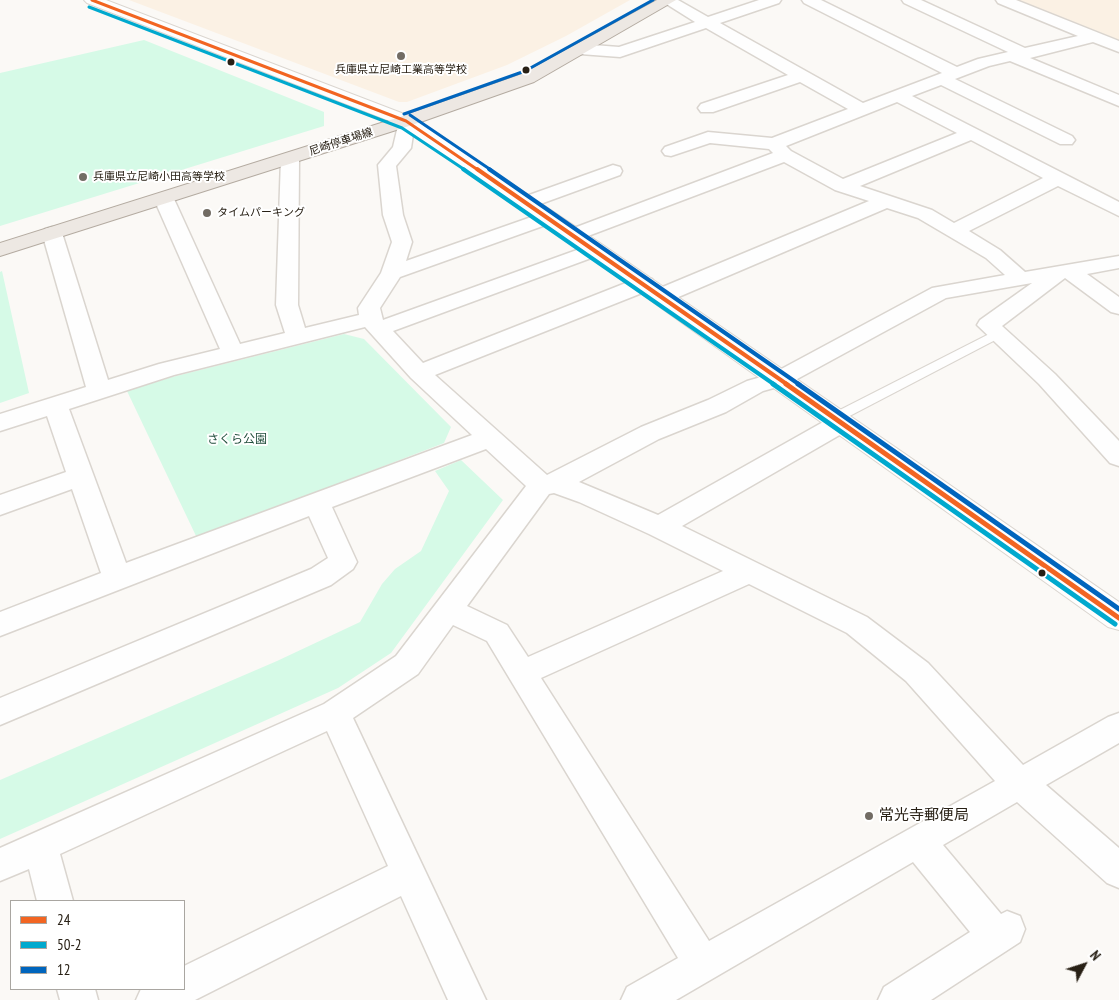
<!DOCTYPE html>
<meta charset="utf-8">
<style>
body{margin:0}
#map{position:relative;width:1119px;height:1000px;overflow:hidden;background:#fbf9f6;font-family:"PT Sans Narrow",sans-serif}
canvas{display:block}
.legend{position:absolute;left:10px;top:900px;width:175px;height:90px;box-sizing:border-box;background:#fff;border:1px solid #a9a6a1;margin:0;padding:6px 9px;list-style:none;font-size:15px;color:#282015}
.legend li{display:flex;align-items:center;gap:10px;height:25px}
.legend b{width:25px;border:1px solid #a9a6a1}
.north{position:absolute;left:1059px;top:940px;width:50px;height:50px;-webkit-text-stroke:4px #fff;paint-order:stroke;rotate:50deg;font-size:14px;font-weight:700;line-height:20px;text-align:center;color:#282015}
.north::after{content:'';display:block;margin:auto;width:18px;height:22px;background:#282015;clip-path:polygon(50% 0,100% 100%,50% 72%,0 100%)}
</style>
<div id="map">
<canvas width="1119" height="1000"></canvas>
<ul class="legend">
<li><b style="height:6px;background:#f26522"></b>24</li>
<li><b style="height:6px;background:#00a9ce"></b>50-2</li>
<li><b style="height:6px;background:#0065bd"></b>12</li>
</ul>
<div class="north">N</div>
</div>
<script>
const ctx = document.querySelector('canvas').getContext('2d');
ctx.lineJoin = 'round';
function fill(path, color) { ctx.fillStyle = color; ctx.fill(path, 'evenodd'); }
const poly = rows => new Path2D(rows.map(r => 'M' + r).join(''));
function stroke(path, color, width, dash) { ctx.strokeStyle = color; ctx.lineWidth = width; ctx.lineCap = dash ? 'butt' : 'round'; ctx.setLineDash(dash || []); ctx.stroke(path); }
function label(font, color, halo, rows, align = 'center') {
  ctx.font = font + ' "PT Sans Narrow","Noto Sans JP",sans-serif'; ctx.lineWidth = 4; ctx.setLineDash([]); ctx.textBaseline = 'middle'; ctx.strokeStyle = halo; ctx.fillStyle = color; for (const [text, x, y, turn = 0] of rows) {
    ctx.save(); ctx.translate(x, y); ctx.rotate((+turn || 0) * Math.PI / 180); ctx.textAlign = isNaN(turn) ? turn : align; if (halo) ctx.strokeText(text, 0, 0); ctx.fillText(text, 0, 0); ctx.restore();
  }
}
fill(poly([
 [129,0,630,0,566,36,507,65,407,102,399,102],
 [1013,0,1119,0,1119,42]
]), '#fbf1e4');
fill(poly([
 [144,40,324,112,324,126,0,226,0,73],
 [2,271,29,393,0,403,0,272],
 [344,334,364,339,451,427,444,443,197,538,127,391,172,377],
 [461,460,503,500,391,653,338,688,0,839,0,780,277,661,360,622,382,584,395,569,421,551,449,491,435,471]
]), '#d6fae7');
const service = poly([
 [997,330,1003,334,1001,337,840,421,835,422,829,418,830,415,997,330]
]);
const minor = poly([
 [660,0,678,0,708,17,759,0,781,0,779,3,720,23,863,103,942,73,804,3,802,0,821,0,957,67,978,59,1008,52,904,3,902,0,921,0,1025,48,1078,36,998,3,996,0,1016,0,1119,41,1119,52,1093,42,1030,58,1119,95,1119,106,1010,61,989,66,955,79,1072,136,1075,140,1072,144,1060,144,941,85,912,96,1119,202,1119,216,1058,186,969,231,1000,250,1025,272,1119,256,1119,268,1087,274,1119,297,1119,314,1111,312,1065,278,1002,326,1055,374,1119,441,1119,466,1110,463,1039,384,977,325,980,320,1032,283,946,298,788,384,763,391,726,412,659,439,579,482,658,515,832,417,841,415,850,417,853,423,850,429,682,526,867,617,928,663,1023,765,1108,717,1119,713,1119,743,1046,785,1119,848,1119,888,1107,883,1017,802,943,845,1001,914,1007,911,1020,916,1025,929,1020,942,931,1000,878,1000,884,987,970,932,913,862,676,1000,621,1000,627,987,678,958,487,641,453,625,418,674,353,718,486,1000,448,1000,401,896,195,1000,136,1000,141,989,184,989,184,966,388,866,327,731,60,854,73,901,37,901,29,869,0,881,0,848,324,704,396,656,526,486,486,449,332,507,357,562,353,569,331,585,0,725,0,698,311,569,328,558,309,516,0,636,0,612,101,573,72,489,0,515,0,495,66,472,47,416,0,431,0,414,86,387,42,233,45,229,52,227,59,229,62,233,108,380,159,364,220,349,154,199,157,195,164,193,171,195,174,199,240,344,285,333,276,305,281,159,283,155,297,155,299,159,298,305,305,328,359,315,358,308,381,273,392,242,383,215,378,165,393,147,400,117,412,117,415,121,411,148,396,166,403,215,412,242,406,261,540,214,547,212,554,214,557,218,554,222,400,277,380,308,383,320,588,246,595,244,602,246,605,250,602,254,393,331,423,363,636,279,644,278,652,279,655,284,652,289,435,375,547,475,641,427,708,400,747,381,772,374,932,288,1005,275,986,258,918,218,887,208,669,301,661,302,653,301,650,296,653,291,869,201,835,190,784,162,580,239,573,241,566,239,563,235,566,231,773,153,769,149,710,143,671,156,665,155,662,151,665,147,708,132,772,138,848,109,800,82,713,112,701,112,698,108,701,104,788,75,706,28,620,57,580,54,572,49,580,44,619,47,695,22,660,0],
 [897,102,957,133,843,179,791,151,786,146,897,102],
 [971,140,1043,178,954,223,932,210,860,186,971,140],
 [365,327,411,378,472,435,126,563,69,409,174,375,365,327],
 [554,493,579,502,649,534,723,571,528,657,507,625,467,606,549,494,554,493],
 [749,584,847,633,906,681,995,781,709,941,541,678,749,584],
 [613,165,620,167,622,171,620,175,532,207,518,207,515,203,518,199,613,165],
 [57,989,95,989,98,1000,60,1000,57,989]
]);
const tertiary = poly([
 [84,0,106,0,412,117,603,245,1119,602,1119,630,1108,627,587,255,400,125,87,3,84,0]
]);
const primary = poly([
 [657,0,676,0,534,82,412,125,0,256,0,243,400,117,522,74,657,0]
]);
stroke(service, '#dad5cf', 2);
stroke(minor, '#dad5cf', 3);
stroke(tertiary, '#dad5cf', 2);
stroke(primary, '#b4aba1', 2);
fill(service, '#fefefe');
fill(minor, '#fefefe');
fill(tertiary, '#fefefe');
fill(primary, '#ede8e3');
stroke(poly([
 [92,0,406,121,478,170]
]), '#f26522', 3);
stroke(poly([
 [477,169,788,385]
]), '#f26522', 4);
stroke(poly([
 [786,384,1119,618]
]), '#f26522', 5);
stroke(poly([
 [89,7,402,128,465,170]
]), '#00a9ce', 3);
stroke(poly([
 [463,169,775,385]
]), '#00a9ce', 4);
stroke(poly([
 [773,384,1115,624]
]), '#00a9ce', 5);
stroke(poly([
 [404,114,525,71,653,0],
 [410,115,491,170]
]), '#0065bd', 3);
stroke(poly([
 [489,169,800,385]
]), '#0065bd', 4);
stroke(poly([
 [798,384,1119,609]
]), '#0065bd', 5);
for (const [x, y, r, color] of [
 [401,56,5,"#726c64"],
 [231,62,4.5,"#282015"],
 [526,70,4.5,"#282015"],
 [83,177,5,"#726c64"],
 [207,213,5,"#726c64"],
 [1042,573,4.5,"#282015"],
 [869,816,5,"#726c64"]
]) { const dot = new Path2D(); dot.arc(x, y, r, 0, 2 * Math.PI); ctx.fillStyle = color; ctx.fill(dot); stroke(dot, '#fff', 2); }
label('11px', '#282015', '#fff', [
 ["兵庫県立尼崎工業高等学校",401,70,"center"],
 ["兵庫県立尼崎小田高等学校",93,177],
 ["タイムパーキング",217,213]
], 'left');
label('11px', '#282015', '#fff', [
 ["尼崎停車場線",341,142,-18]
]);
label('12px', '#214e3c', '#fff', [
 ["さくら公園",237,440]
]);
label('15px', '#282015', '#fff', [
 ["常光寺郵便局",879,816]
], 'left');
</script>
